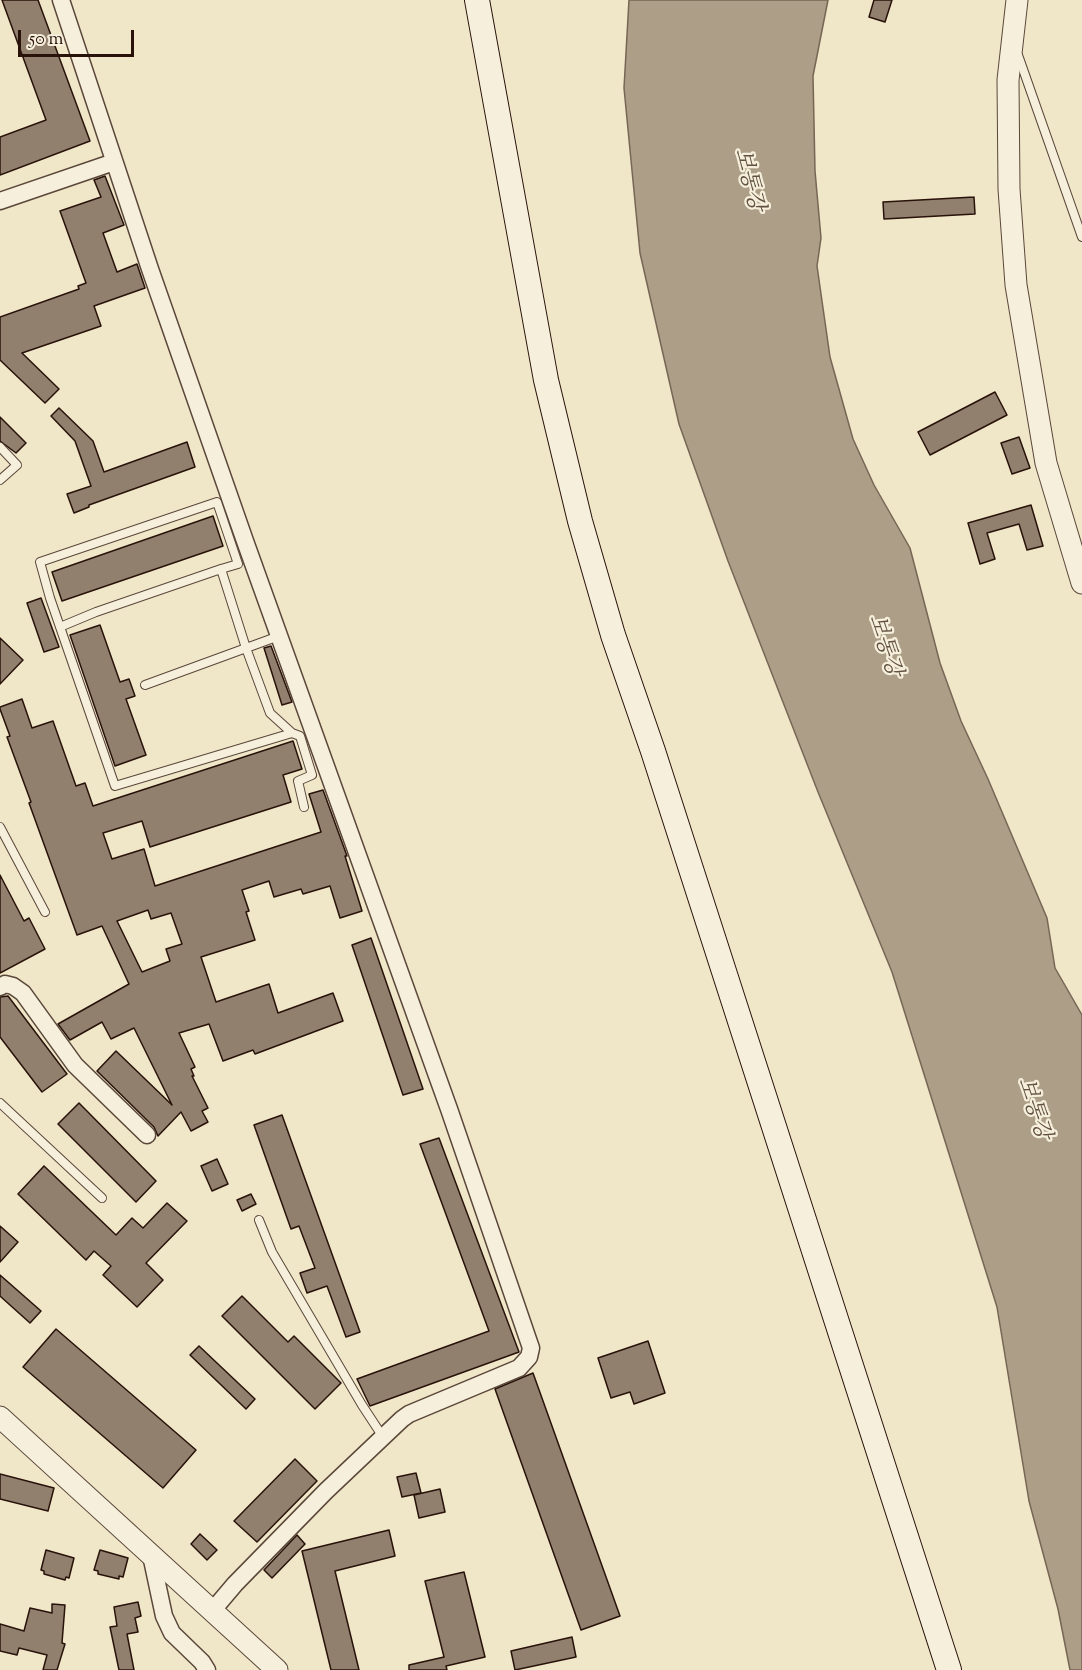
<!DOCTYPE html>
<meta charset="utf-8">
<style>
body{margin:0}
#map{position:relative;width:1082px;height:1670px;overflow:hidden;background:#f0e6c8;font-family:"Sorts Mill Goudy",serif}
canvas{display:block}
.scale{position:absolute;left:18px;top:30px;width:116px;height:27px;box-sizing:border-box;border:3px solid #28120a;border-top:0;padding-left:8px;font-size:18px;line-height:21px;white-space:nowrap;color:#28120a;-webkit-text-stroke:4px #f5efdb;paint-order:stroke}
</style>
<div id="map">
<canvas width="1082" height="1670"></canvas>
<div class="scale">50 m</div>
</div>
<script>
const ctx = document.querySelector('canvas').getContext('2d');
ctx.lineJoin = 'round';
function fill(path, color) { ctx.fillStyle = color; ctx.fill(path, 'evenodd'); }
const poly = rows => new Path2D(rows.map(r => 'M' + r).join(''));
function stroke(path, color, width, dash) { ctx.strokeStyle = color; ctx.lineWidth = width; ctx.lineCap = dash ? 'butt' : 'round'; ctx.setLineDash(dash || []); ctx.stroke(path); }
function label(font, color, halo, rows, align = 'center') {
  ctx.font = font + ' "Sorts Mill Goudy","Noto Serif KR",serif'; ctx.lineWidth = 4.5; ctx.setLineDash([]); ctx.textBaseline = 'middle'; ctx.strokeStyle = halo; ctx.fillStyle = color; for (const [text, x, y, turn = 0] of rows) {
    ctx.save(); ctx.translate(x, y); ctx.rotate((+turn || 0) * Math.PI / 180); ctx.textAlign = isNaN(turn) ? turn : align; if (halo) ctx.strokeText(text, 0, 0); ctx.fillText(text, 0, 0); ctx.restore();
  }
}
const water = poly([
 [629,0,828,0,813,76,815,171,821,238,817,266,830,357,853,439,874,485,910,548,940,663,961,721,988,779,1047,918,1055,968,1082,1015,1082,1670,1070,1670,1058,1609,1029,1501,997,1307,892,972,818,792,728,561,679,424,640,253,624,88,629,0]
]);
fill(water, '#ac9e87');
stroke(water, '#765', 1.5);
const building = poly([
 [2,0,38,0,90,141,0,175,0,137,46,120,2,0],
 [874,0,892,0,885,22,869,17,874,0],
 [105,176,124,225,103,233,117,272,137,264,145,288,94,306,101,326,22,353,59,389,45,403,0,360,0,317,79,289,78,286,86,283,60,211,101,197,94,180,105,176],
 [974,197,975,214,884,219,883,202,974,197],
 [995,392,1007,415,930,455,918,432,995,392],
 [59,408,93,441,104,472,187,442,195,467,89,505,89,507,74,513,67,494,91,486,75,441,51,416,59,408],
 [0,417,26,443,16,453,0,441,0,417],
 [1019,437,1030,468,1012,474,1001,443,1019,437],
 [1031,505,1043,546,1027,550,1019,524,987,533,995,559,980,564,968,523,1031,505],
 [213,516,223,546,62,601,52,572,213,516],
 [41,598,59,647,44,652,27,603,41,598],
 [100,625,120,682,129,679,135,696,126,699,146,755,115,766,70,635,100,625],
 [0,638,23,660,0,684,0,638],
 [271,646,292,702,282,705,264,648,271,646],
 [22,699,32,728,53,721,76,786,85,783,93,806,293,741,302,769,283,775,291,802,150,847,142,821,103,833,112,859,144,849,155,886,321,832,309,794,323,790,347,856,345,856,362,911,340,918,330,886,303,894,301,889,274,897,269,881,242,890,249,911,246,912,255,940,201,957,216,1002,269,984,278,1013,333,993,343,1021,255,1054,253,1050,223,1061,209,1024,179,1033,195,1067,191,1069,194,1076,192,1076,208,1108,202,1111,208,1122,191,1131,181,1112,158,1136,154,1127,97,1071,116,1051,172,1105,134,1028,111,1039,102,1022,70,1040,58,1024,129,984,102,926,77,935,29,803,31,802,7,737,10,736,0,709,0,707,22,699],
 [148,910,151,919,171,913,182,944,166,949,170,961,142,972,117,921,148,910],
 [0,875,24,921,29,918,45,949,0,973,0,875],
 [371,938,423,1089,403,1095,352,945,371,938],
 [8,996,67,1074,42,1092,0,1037,0,997,8,996],
 [79,1103,156,1181,136,1202,58,1124,79,1103],
 [282,1115,360,1332,346,1337,327,1286,307,1293,300,1273,315,1268,299,1226,291,1229,254,1125,282,1115],
 [439,1138,519,1352,370,1406,357,1379,489,1331,420,1144,439,1138],
 [217,1159,228,1184,212,1191,201,1166,217,1159],
 [44,1166,116,1235,132,1218,143,1228,167,1203,187,1221,146,1263,163,1280,137,1307,103,1275,111,1266,94,1251,86,1260,18,1194,44,1166],
 [251,1194,256,1204,242,1211,237,1200,251,1194],
 [0,1226,18,1242,0,1262,0,1226],
 [0,1275,41,1311,30,1323,0,1296,0,1275],
 [242,1296,288,1342,294,1336,341,1383,315,1409,222,1316,242,1296],
 [56,1329,196,1450,163,1488,23,1367,56,1329],
 [648,1341,665,1393,634,1404,630,1392,611,1398,598,1358,648,1341],
 [199,1346,255,1399,246,1409,190,1355,199,1346],
 [533,1373,620,1616,581,1630,495,1389,533,1373],
 [295,1459,317,1481,257,1542,234,1521,295,1459],
 [416,1473,421,1493,402,1497,397,1477,416,1473],
 [0,1474,54,1488,48,1511,0,1499,0,1474],
 [440,1489,445,1512,419,1518,414,1495,440,1489],
 [389,1530,395,1556,335,1571,359,1670,331,1670,302,1551,389,1530],
 [200,1534,217,1550,207,1560,191,1544,200,1534],
 [297,1535,305,1544,272,1578,264,1570,297,1535],
 [46,1550,74,1558,69,1578,66,1577,65,1580,44,1574,44,1571,41,1570,46,1550],
 [100,1550,128,1558,123,1577,119,1576,119,1579,98,1574,98,1571,94,1570,100,1550],
 [464,1572,485,1657,446,1666,447,1670,409,1670,409,1665,444,1657,425,1581,464,1572],
 [138,1602,141,1616,135,1618,138,1632,127,1634,134,1670,119,1670,110,1627,117,1626,114,1607,138,1602],
 [52,1604,65,1605,62,1643,65,1644,57,1670,43,1670,47,1655,19,1648,17,1655,0,1651,0,1624,24,1631,30,1608,52,1613,52,1604],
 [572,1637,576,1657,515,1670,511,1651,572,1637]
]);
fill(building, '#90806d');
stroke(building, '#28120a', 1.5);
const service = poly([
 [1018,55,1082,237],
 [0,447,17,465,0,480],
 [60,627,96,612,221,569],
 [145,685,279,636],
 [292,733,115,786,50,598,40,562,217,502,238,564,221,569,246,648,270,713,292,733,300,736,312,775,298,781,304,807],
 [0,827,45,912],
 [0,1103,102,1198],
 [259,1220,272,1252,362,1405,383,1437]
]);
const minor = poly([
 [61,0,150,269,245,541,449,1109,531,1348,529,1357,519,1368,409,1414,402,1419,326,1491,235,1584,213,1610],
 [0,201,114,162],
 [0,987,5,984,13,986,23,993,75,1065,147,1135],
 [151,1555,164,1616,172,1633,202,1662,207,1670]
]);
const tertiary = poly([
 [1017,0,1008,80,1009,189,1016,285,1046,463,1082,583],
 [0,1417,277,1670]
]);
const secondary = poly([
 [477,0,546,380,580,521,613,635,653,751,949,1670]
]);
stroke(service, '#5a473a', 10);
stroke(minor, '#5a473a', 19);
stroke(tertiary, '#5a473a', 23);
stroke(secondary, '#28120a', 26);
stroke(service, '#f5efdb', 8);
stroke(minor, '#f5efdb', 16);
stroke(tertiary, '#f5efdb', 21);
stroke(secondary, '#f5efdb', 24);
label('italic 22px', '#635142', '#f5efdb', [
 ["보통강",747,180,76],
 ["보통강",883,646,72],
 ["보통강",1032,1109,72]
]);
</script>
